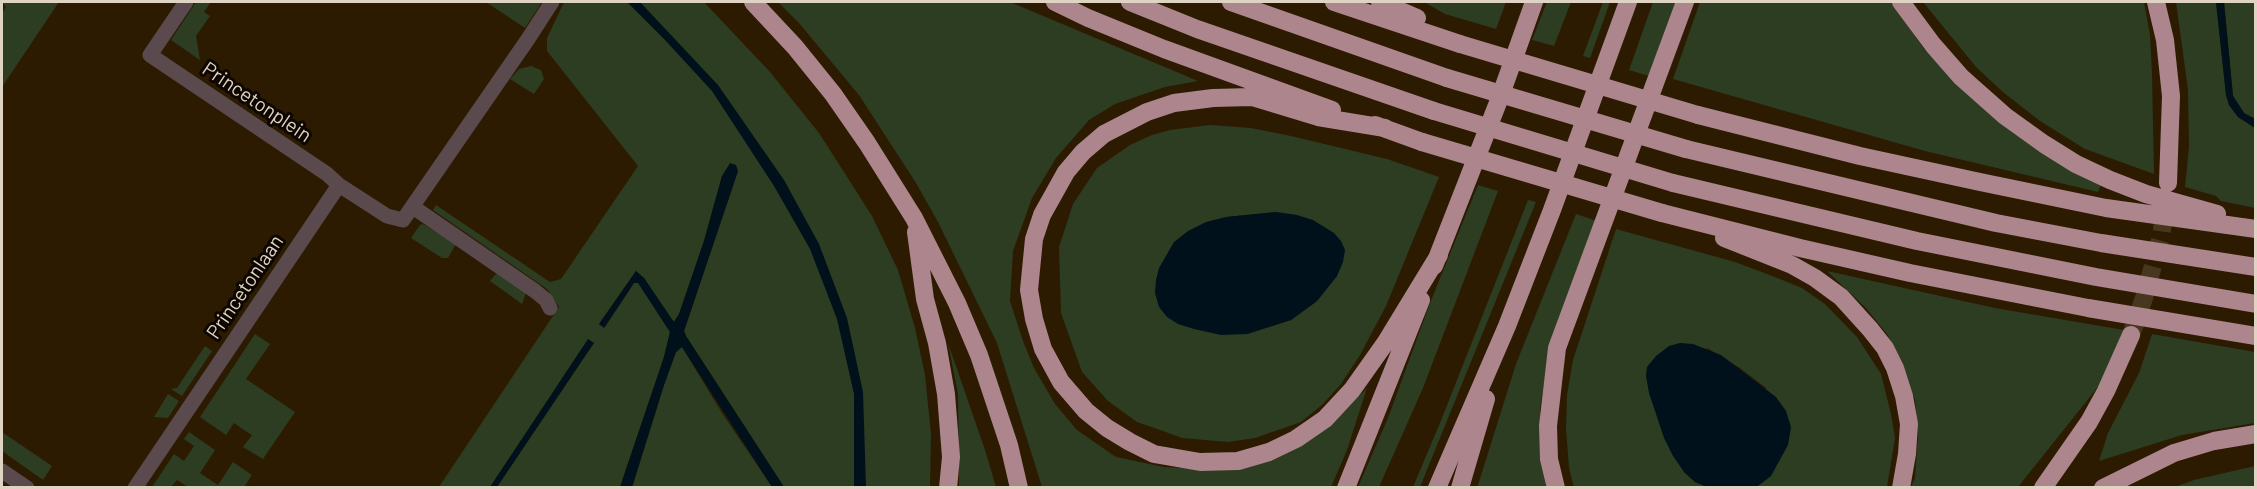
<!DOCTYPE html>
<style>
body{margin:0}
#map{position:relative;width:2257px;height:489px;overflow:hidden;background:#2c1b01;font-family:Barlow,sans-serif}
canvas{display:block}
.frame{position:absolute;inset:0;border:3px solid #dfd3c4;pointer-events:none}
</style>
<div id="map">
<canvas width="2257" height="489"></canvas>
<div class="frame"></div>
</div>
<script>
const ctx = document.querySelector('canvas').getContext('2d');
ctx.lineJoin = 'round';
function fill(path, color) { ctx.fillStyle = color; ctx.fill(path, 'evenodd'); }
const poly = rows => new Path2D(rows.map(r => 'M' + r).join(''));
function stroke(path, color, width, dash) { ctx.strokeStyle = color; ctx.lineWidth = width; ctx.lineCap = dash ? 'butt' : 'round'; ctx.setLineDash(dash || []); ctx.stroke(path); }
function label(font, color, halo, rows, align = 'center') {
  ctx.font = font + ' Barlow,sans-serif'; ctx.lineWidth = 6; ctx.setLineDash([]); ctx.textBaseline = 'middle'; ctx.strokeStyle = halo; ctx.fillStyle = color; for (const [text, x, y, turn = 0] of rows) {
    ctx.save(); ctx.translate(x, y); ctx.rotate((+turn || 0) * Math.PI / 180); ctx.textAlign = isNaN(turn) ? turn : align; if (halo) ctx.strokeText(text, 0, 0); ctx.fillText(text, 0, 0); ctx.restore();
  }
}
fill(poly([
 [2,2,59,2,2,87,2,13,6,7],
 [196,2,211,2,204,12,210,16,196,36,200,60,171,40],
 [486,2,542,2,525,28],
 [564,2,704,2,770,72,819,133,872,216,898,270,915,328,925,375,931,434,930,487,784,487,686,336,684,331,738,171,722,176,704,241,679,314,673,323,644,278,636,271,599,324,605,327,634,283,639,283,670,332,664,357,620,487,497,487,594,343,589,340,490,487,439,487,559,307,547,289,433,210,436,205,550,282,561,279,638,166,547,51,547,38],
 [778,2,1010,2,1198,81,1165,87,1115,104,1089,120,1056,158,1032,198,1013,251,1010,301,1023,341,1034,368,1055,404,1077,430,1116,457,1164,467,1217,470,1334,421,1367,388,1347,450,1331,487,1042,487,997,343,938,222,916,183,859,95,799,23],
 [1424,2,1506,2,1496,29,1445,14],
 [1547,2,1571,2,1554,46,1532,40],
 [1603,2,1610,2,1590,58,1583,56],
 [1653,2,1680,2,1652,77,1629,70],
 [1700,2,1891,2,1924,49,1959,86,2101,185,2098,192,1925,151,1673,79],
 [1923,2,2144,2,2150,35,2152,73,2154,174,2085,149,2040,121,2004,93,1976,67],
 [2176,2,2216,2,2226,95,2229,105,2238,117,2255,128,2255,208,2221,201,2216,196,2185,187,2189,147,2188,90],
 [2224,2,2255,2,2255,119,2244,113,2233,96],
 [531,66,541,70,544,79,534,94,510,79,519,69],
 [1210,125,1251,128,1291,136,1387,159,1439,177,1386,306,1360,355,1341,384,1323,404,1301,422,1255,438,1228,442,1182,438,1163,431,1137,422,1108,401,1082,372,1061,313,1059,247,1073,204,1097,168,1130,145,1152,135,1170,130],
 [1276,212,1337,276,1317,301,1291,320,1247,334,1226,217],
 [1478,185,1498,191,1423,388,1379,487,1358,487,1388,418,1430,303],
 [1528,200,1536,202,1420,487,1413,487,1440,423],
 [1576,214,1597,221,1550,348,1540,408,1546,487,1477,488,1516,364],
 [423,224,456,244,448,258,442,258,411,238,420,225],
 [1616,229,1735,262,1770,275,1802,288,1825,304,1857,337,1881,374,1891,414,1895,438,1887,487,1753,487,1758,486,1766,388,1740,368,1707,348,1684,472,1695,482,1707,487,1574,488,1569,468,1566,428,1567,395,1573,360],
 [1827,271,1995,308,2124,330,2101,383,2018,487,1911,487,1915,478,1918,436,1915,400,1902,361,1887,334,1865,307],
 [499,273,526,293,522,304,490,281,495,275],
 [255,334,270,344,246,379,295,412,263,459,243,447,252,435,244,430,234,423,226,435,200,417],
 [2152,334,2255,352,2255,423,2182,435,2099,461,2108,433,2139,373],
 [948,343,985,450,996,487,959,487,958,394],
 [205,346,212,351,182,396,171,389,177,388],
 [682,347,722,413,772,487,632,488,664,385,676,352],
 [168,394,179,401,168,418,154,417],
 [2,432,52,466,43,480,2,451],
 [189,432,215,450,200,473,218,485,233,462,252,475,244,487,188,487,177,480,171,487,152,487,174,454,184,461,194,446,184,439],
 [2255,466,2255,487,2175,487,2194,480]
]), '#2c3d22');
fill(poly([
 [627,2,640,2,718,85,784,180,819,244,847,318,863,392,866,487,854,487,854,394,837,319,810,249,774,186,712,91,665,40],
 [2216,2,2224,2,2233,96,2244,113,2255,119,2255,128,2238,117,2229,105,2226,95],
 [730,163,736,165,738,171,684,331,686,336,784,487,772,487,682,347,676,352,664,385,632,487,620,487,664,357,670,332,638,283,634,283,604,328,599,324,636,271,644,278,674,322,679,314,704,241,722,176],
 [1276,212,1297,215,1313,220,1334,233,1341,241,1345,250,1343,262,1337,276,1317,301,1291,320,1247,334,1221,335,1194,329,1178,324,1167,317,1159,307,1155,293,1156,280,1159,268,1174,242,1188,231,1206,222,1226,217],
 [588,339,594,343,585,356,497,487,490,487],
 [1680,343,1693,344,1721,355,1776,397,1786,411,1791,427,1788,445,1771,476,1758,486,1707,487,1695,482,1684,472,1673,456,1664,438,1649,393,1646,376,1647,367,1656,356,1669,346]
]), '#01111c');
stroke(poly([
 [2131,335,2144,298,2161,237,2166,201]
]), '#47371e', 18, [18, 9]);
stroke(poly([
 [186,2,150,55,327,174,339,185,387,216,403,220,528,39,552,2],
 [413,207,535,291,546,300,550,308],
 [2,471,27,488],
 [135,488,339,185]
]), '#5a4a4d', 15);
stroke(poly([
 [753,2,795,47,833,94,867,143,914,218,957,303,979,355,1009,445,1019,488],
 [1055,2,1088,18,1164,49,1332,110],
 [1130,2,1197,29,1434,111],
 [1231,2,1447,78],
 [1334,2,1460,44],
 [1380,2,1417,18],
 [1901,2,1933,45,1961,77,2005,116,2044,144,2076,164,2110,180,2146,194,2217,214],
 [2156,2,2165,40,2171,96,2168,183],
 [1698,115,1860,156,1980,182,2106,208,2256,229],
 [1375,125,1422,142],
 [1385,128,1318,117,1252,97,1213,98,1174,103,1147,112,1104,134,1083,152,1066,172,1042,215,1034,239,1029,290,1034,319,1043,349,1061,382,1086,411,1107,428,1130,442,1154,454,1200,462,1238,461,1269,452,1296,439,1325,419,1352,390,1386,342,1439,255],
 [1686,149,1996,223,2101,243,2256,267],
 [1673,183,1917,241,2096,277,2256,304],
 [1662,213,1800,248,1910,273,2088,308,2256,336],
 [916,232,925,299,937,343,946,394,951,457,948,488],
 [1724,238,1792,265,1815,278,1841,297,1870,329,1885,348,1895,368,1904,396,1909,424,1907,454,1901,488],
 [1434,266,1499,100,1534,2],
 [1346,488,1421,300],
 [1437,488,1507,326,1552,210,1628,2],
 [1460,488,1486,399],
 [1556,488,1549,459,1548,426,1557,348,1685,2],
 [2043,488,2089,422,2106,391,2131,335],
 [2103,488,2174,453,2214,441,2256,434]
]), '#ac858d', 18);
stroke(poly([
 [1460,44,1698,115],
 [1447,78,1686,149],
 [1434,111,1673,183],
 [1422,142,1662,213]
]), '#ac858d', 18);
label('20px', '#dfd3c4', '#0e0701', [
 ["Princetonplein",257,102,34],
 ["Princetonlaan",245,287,-56]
]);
</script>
